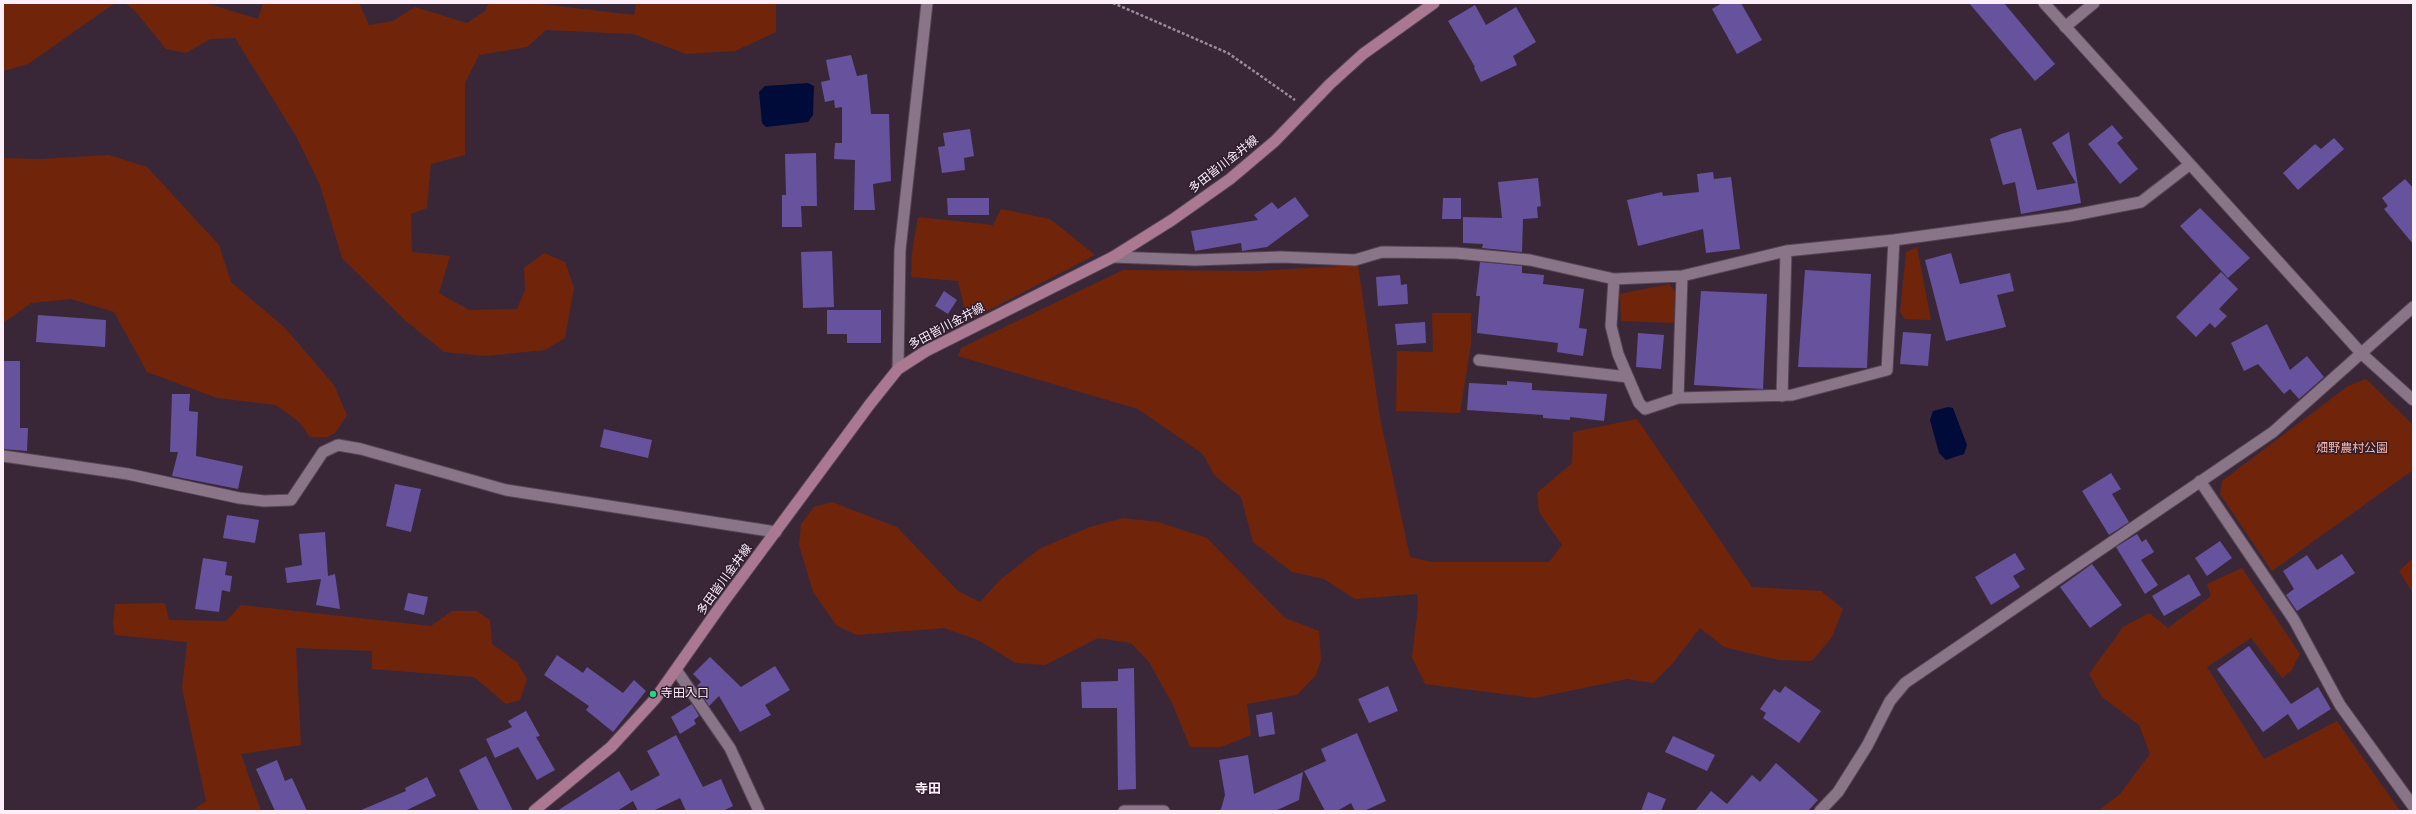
<!DOCTYPE html>
<meta charset="utf-8">
<style>
body{margin:0}
#map{position:relative;width:2416px;height:814px;overflow:hidden;background:#392738;font-family:"Nunito Sans",sans-serif}
canvas{display:block}
.frame{position:absolute;inset:0;border:4px solid #fceffa;pointer-events:none}
</style>
<div id="map">
<canvas width="2416" height="814"></canvas>
<div class="frame"></div>
</div>
<script>
const ctx = document.querySelector('canvas').getContext('2d');
ctx.lineJoin = 'round';
function fill(path, color) { ctx.fillStyle = color; ctx.fill(path, 'evenodd'); }
const poly = rows => new Path2D(rows.map(r => 'M' + r).join(''));
function stroke(path, color, width, dash) { ctx.strokeStyle = color; ctx.lineWidth = width; ctx.lineCap = dash ? 'butt' : 'round'; ctx.setLineDash(dash || []); ctx.stroke(path); }
function label(font, color, halo, rows, align = 'center') {
  ctx.font = font + ' "Nunito Sans","Noto Sans JP",sans-serif'; ctx.lineWidth = 3; ctx.setLineDash([]); ctx.textBaseline = 'middle'; ctx.strokeStyle = halo; ctx.fillStyle = color; for (const [text, x, y, turn = 0] of rows) {
    ctx.save(); ctx.translate(x, y); ctx.rotate((+turn || 0) * Math.PI / 180); ctx.textAlign = isNaN(turn) ? turn : align; if (halo) ctx.strokeText(text, 0, 0); ctx.fillText(text, 0, 0); ctx.restore();
  }
}
fill(poly([
 [8,3,115,3,28,64,3,71,3,5],
 [125,3,206,3,258,19,263,3,359,3,369,25,393,21,415,7,467,23,485,11,489,3,532,3,634,15,636,3,776,3,776,32,735,51,686,54,633,34,546,30,527,47,479,55,465,83,465,155,431,164,427,208,411,214,412,252,450,256,439,293,469,310,517,309,525,290,524,268,544,253,565,262,574,288,565,338,545,350,486,356,444,352,406,321,342,258,320,185,296,136,235,38,210,39,186,53,166,49,136,12],
 [109,155,147,167,219,245,231,282,285,328,334,385,347,415,335,433,327,437,310,437,299,422,276,405,217,398,147,372,114,312,71,299,31,303,3,323,3,158,40,159],
 [1001,209,1050,219,1095,255,972,319,964,307,958,281,911,277,912,252,918,217,993,225],
 [1917,247,1931,320,1905,319,1900,312,1906,252],
 [1358,265,1380,418,1410,557,1432,562,1549,562,1562,545,1539,512,1537,493,1572,463,1573,432,1637,419,1752,587,1821,591,1843,609,1832,637,1812,661,1779,660,1724,647,1700,628,1673,663,1653,683,1627,679,1535,698,1425,684,1412,657,1418,608,1417,594,1355,599,1324,579,1292,572,1253,542,1241,497,1214,475,1203,454,1138,409,958,356,961,348,1123,270,1258,271],
 [1669,284,1675,292,1674,323,1621,321,1620,294],
 [1432,313,1471,313,1471,344,1460,413,1396,411,1397,351,1433,352],
 [2366,379,2413,425,2413,470,2272,571,2220,494,2222,481,2348,386],
 [832,502,897,527,958,591,980,602,1000,580,1039,549,1090,527,1123,518,1158,522,1207,538,1285,618,1319,631,1321,660,1316,675,1297,695,1247,704,1251,735,1221,747,1190,747,1173,705,1149,662,1131,643,1098,638,1045,665,1016,663,978,640,944,628,857,635,837,626,813,592,799,545,801,524,814,507],
 [2413,558,2413,593,2399,571],
 [2242,568,2300,654,2291,671,2282,678,2251,638,2207,667,2264,759,2337,721,2400,811,2098,811,2120,794,2150,754,2139,725,2102,697,2089,674,2123,627,2149,613,2168,628,2211,596,2207,584],
 [165,603,169,620,226,621,241,605,431,626,452,611,477,611,490,620,492,644,517,662,527,679,520,700,506,704,474,677,372,669,372,651,296,648,301,745,241,754,261,811,192,811,206,801,182,688,187,642,115,635,113,624,115,604]
]), '#70250b');
fill(poly([
 [808,83,814,86,813,115,808,122,766,127,762,123,759,92,765,86],
 [1948,407,1953,408,1967,445,1964,454,1946,460,1939,453,1930,420,1933,411]
]), '#000b3a');
fill(poly([
 [1722,3,1741,3,1762,40,1737,54,1712,9],
 [1969,3,2004,3,2055,64,2035,81],
 [1475,5,1486,25,1516,7,1536,42,1513,56,1517,65,1481,82,1474,68,1475,67,1448,21],
 [851,55,857,76,867,74,871,114,889,114,891,181,873,184,875,210,854,210,855,160,834,159,835,143,842,143,842,107,835,108,834,100,825,102,821,82,830,80,826,60],
 [2112,125,2123,138,2117,143,2138,169,2120,184,2088,144],
 [2021,128,2037,190,2076,183,2052,143,2069,132,2081,203,2021,214,2015,182,2003,185,1990,139,2001,134],
 [970,129,974,156,964,158,965,170,942,173,938,147,945,146,943,133],
 [2334,138,2344,149,2298,190,2283,173,2315,144,2321,149],
 [816,153,817,206,801,206,802,227,782,227,782,195,786,195,785,154],
 [1713,172,1714,179,1731,177,1740,249,1706,253,1703,229,1638,246,1627,200,1662,192,1663,196,1699,192,1697,174],
 [1538,178,1541,206,1537,207,1538,218,1523,219,1522,252,1482,248,1483,244,1463,243,1463,217,1502,218,1498,182],
 [2405,179,2413,188,2413,244,2384,209,2388,206,2382,198],
 [1295,197,1309,216,1267,247,1242,251,1241,243,1195,251,1191,231,1258,220,1254,215,1272,202,1278,209],
 [947,198,989,198,989,215,948,215],
 [1443,198,1461,198,1461,219,1442,219],
 [2200,208,2250,258,2228,278,2180,226],
 [832,251,834,307,803,308,801,252],
 [1951,253,1960,284,2010,273,2014,291,1997,295,2006,327,1946,341,1925,260],
 [1480,262,1522,266,1522,273,1544,275,1543,284,1584,289,1579,328,1587,329,1583,356,1557,352,1558,343,1477,333,1480,296,1476,296],
 [1805,270,1871,274,1867,368,1798,367],
 [2221,272,2238,289,2219,309,2227,316,2215,328,2210,323,2196,337,2176,317],
 [1400,275,1401,285,1407,284,1408,304,1378,306,1376,277],
 [944,291,957,300,948,314,935,306],
 [1701,291,1767,294,1763,389,1694,385],
 [827,310,881,310,881,343,847,343,847,334,827,334],
 [38,315,106,320,105,347,36,342],
 [1425,322,1426,343,1397,345,1395,324],
 [2267,324,2290,370,2307,356,2324,377,2299,399,2290,389,2284,394,2258,364,2244,371,2231,343],
 [1903,332,1931,334,1928,366,1900,364],
 [1638,333,1664,335,1661,369,1636,367],
 [3,361,20,361,20,428,28,428,27,451,3,449],
 [1507,381,1532,383,1532,390,1607,394,1604,421,1570,417,1570,420,1543,418,1543,415,1467,410,1469,383,1507,385],
 [172,394,190,394,189,411,198,412,196,456,243,466,238,489,172,476,178,452,170,452],
 [604,429,652,440,648,458,600,447],
 [2111,473,2121,489,2112,494,2129,522,2109,535,2082,491],
 [395,484,421,489,411,532,386,526],
 [227,515,259,520,255,543,223,538],
 [325,532,328,576,335,574,340,609,316,605,321,579,287,583,285,568,302,565,299,534],
 [2137,534,2142,542,2146,539,2154,552,2141,560,2158,585,2145,594,2116,547],
 [2220,541,2232,558,2207,576,2195,558],
 [2015,553,2025,569,2013,576,2020,587,1991,605,1975,577],
 [2342,554,2355,573,2297,611,2286,595,2294,589,2283,571,2307,555,2317,570],
 [203,558,227,562,225,575,232,576,230,592,222,590,219,612,195,609],
 [2092,564,2122,605,2090,628,2060,587],
 [2189,574,2201,595,2164,616,2152,596],
 [408,593,428,597,424,615,404,610],
 [2249,646,2291,704,2318,687,2331,709,2298,730,2288,714,2263,732,2217,669],
 [557,655,583,673,587,667,623,693,634,680,646,691,613,732,586,710,589,706,544,675],
 [710,657,741,687,775,666,790,690,765,705,771,715,740,732,719,696,709,706,703,697,706,695,697,686,701,682,693,674],
 [1134,668,1136,789,1118,790,1117,708,1082,708,1081,682,1118,681,1118,669],
 [1388,686,1398,711,1369,723,1358,699],
 [1785,686,1821,711,1799,743,1763,718,1766,713,1760,709,1774,689,1780,693],
 [692,704,699,716,694,720,696,724,680,734,671,717],
 [526,711,540,736,536,737,555,770,537,780,518,747,495,758,486,739,512,727,508,721],
 [1272,712,1275,734,1259,737,1256,715],
 [1357,733,1386,801,1364,811,1355,811,1351,803,1337,811,1325,811,1304,771,1326,761,1321,749],
 [676,735,703,787,721,779,733,806,723,811,686,811,680,798,653,811,638,811,633,801,617,811,557,811,619,771,631,791,660,775,647,751],
 [1673,736,1715,755,1707,771,1665,752],
 [1248,755,1254,794,1303,772,1299,800,1275,811,1218,811,1221,809,1225,795,1219,760],
 [486,756,513,811,479,811,459,770],
 [277,760,285,781,292,778,307,811,275,811,256,769],
 [1776,763,1818,800,1808,811,1695,811,1711,791,1727,804,1752,775,1760,782],
 [427,777,436,796,405,811,359,811,406,791,405,788],
 [1648,792,1666,799,1661,811,1641,811]
]), '#67529d');
const minor = poly([
 [2065,27,2094,3],
 [1113,257,1195,260,1281,257,1355,260,1382,252,1456,253,1530,260,1614,279,1682,276,1786,251,1894,240,2069,216,2141,202,2189,165],
 [1682,276,1678,398,1792,395,1887,370,1894,240],
 [1614,279,1611,326,1618,354,1639,403,1645,409,1678,398],
 [1479,360,1628,377],
 [898,369,900,250,927,3],
 [1782,396,1786,251],
 [3,456,128,474,239,498,264,501,291,500,323,452,338,445,361,449,506,490,776,532],
 [2200,481,2294,620,2340,705,2413,806],
 [677,671,730,748,759,811],
 [1124,811,1164,811],
 [1820,811,1838,792,1867,746,1890,701,1905,683,2273,432,2413,307]
]);
const tertiary = poly([
 [2044,3,2362,354,2413,400]
]);
const secondary = poly([
 [534,811,611,747,655,699,722,604,870,404,898,369,926,351,1113,257,1172,220,1230,179,1275,141,1330,84,1363,54,1434,3]
]);
stroke(minor, '#554554', 13);
stroke(tertiary, '#554554', 13);
stroke(secondary, '#554554', 13);
stroke(poly([
 [1113,3,1228,53,1295,100]
]), '#9b8b99', 2.5, [3, 2]);
stroke(minor, '#8a7488', 11);
stroke(tertiary, '#8a7488', 11);
stroke(secondary, '#aa7890', 11);
for (const [x, y, r, color] of [
 [653,694,4,"#1ed888"]
]) { const dot = new Path2D(); dot.arc(x, y, r, 0, 2 * Math.PI); ctx.fillStyle = color; ctx.fill(dot); stroke(dot, '#2f1d2e', 1.5); }
label('12px', '#fceffa', '#2f1d2e', [
 ["多田皆川金井線",1224,165,-38],
 ["多田皆川金井線",947,327,-28],
 ["多田皆川金井線",725,580,-54]
]);
label('12px', '#fdb6a0', '#2f1d2e', [
 ["畑野農村公園",2352,449]
]);
label('12px', '#fceffa', '#2f1d2e', [
 ["寺田入口",661,694]
], 'left');
label('bold 13px', '#fceffa', '#2f1d2e', [
 ["寺田",928,790]
]);
</script>
